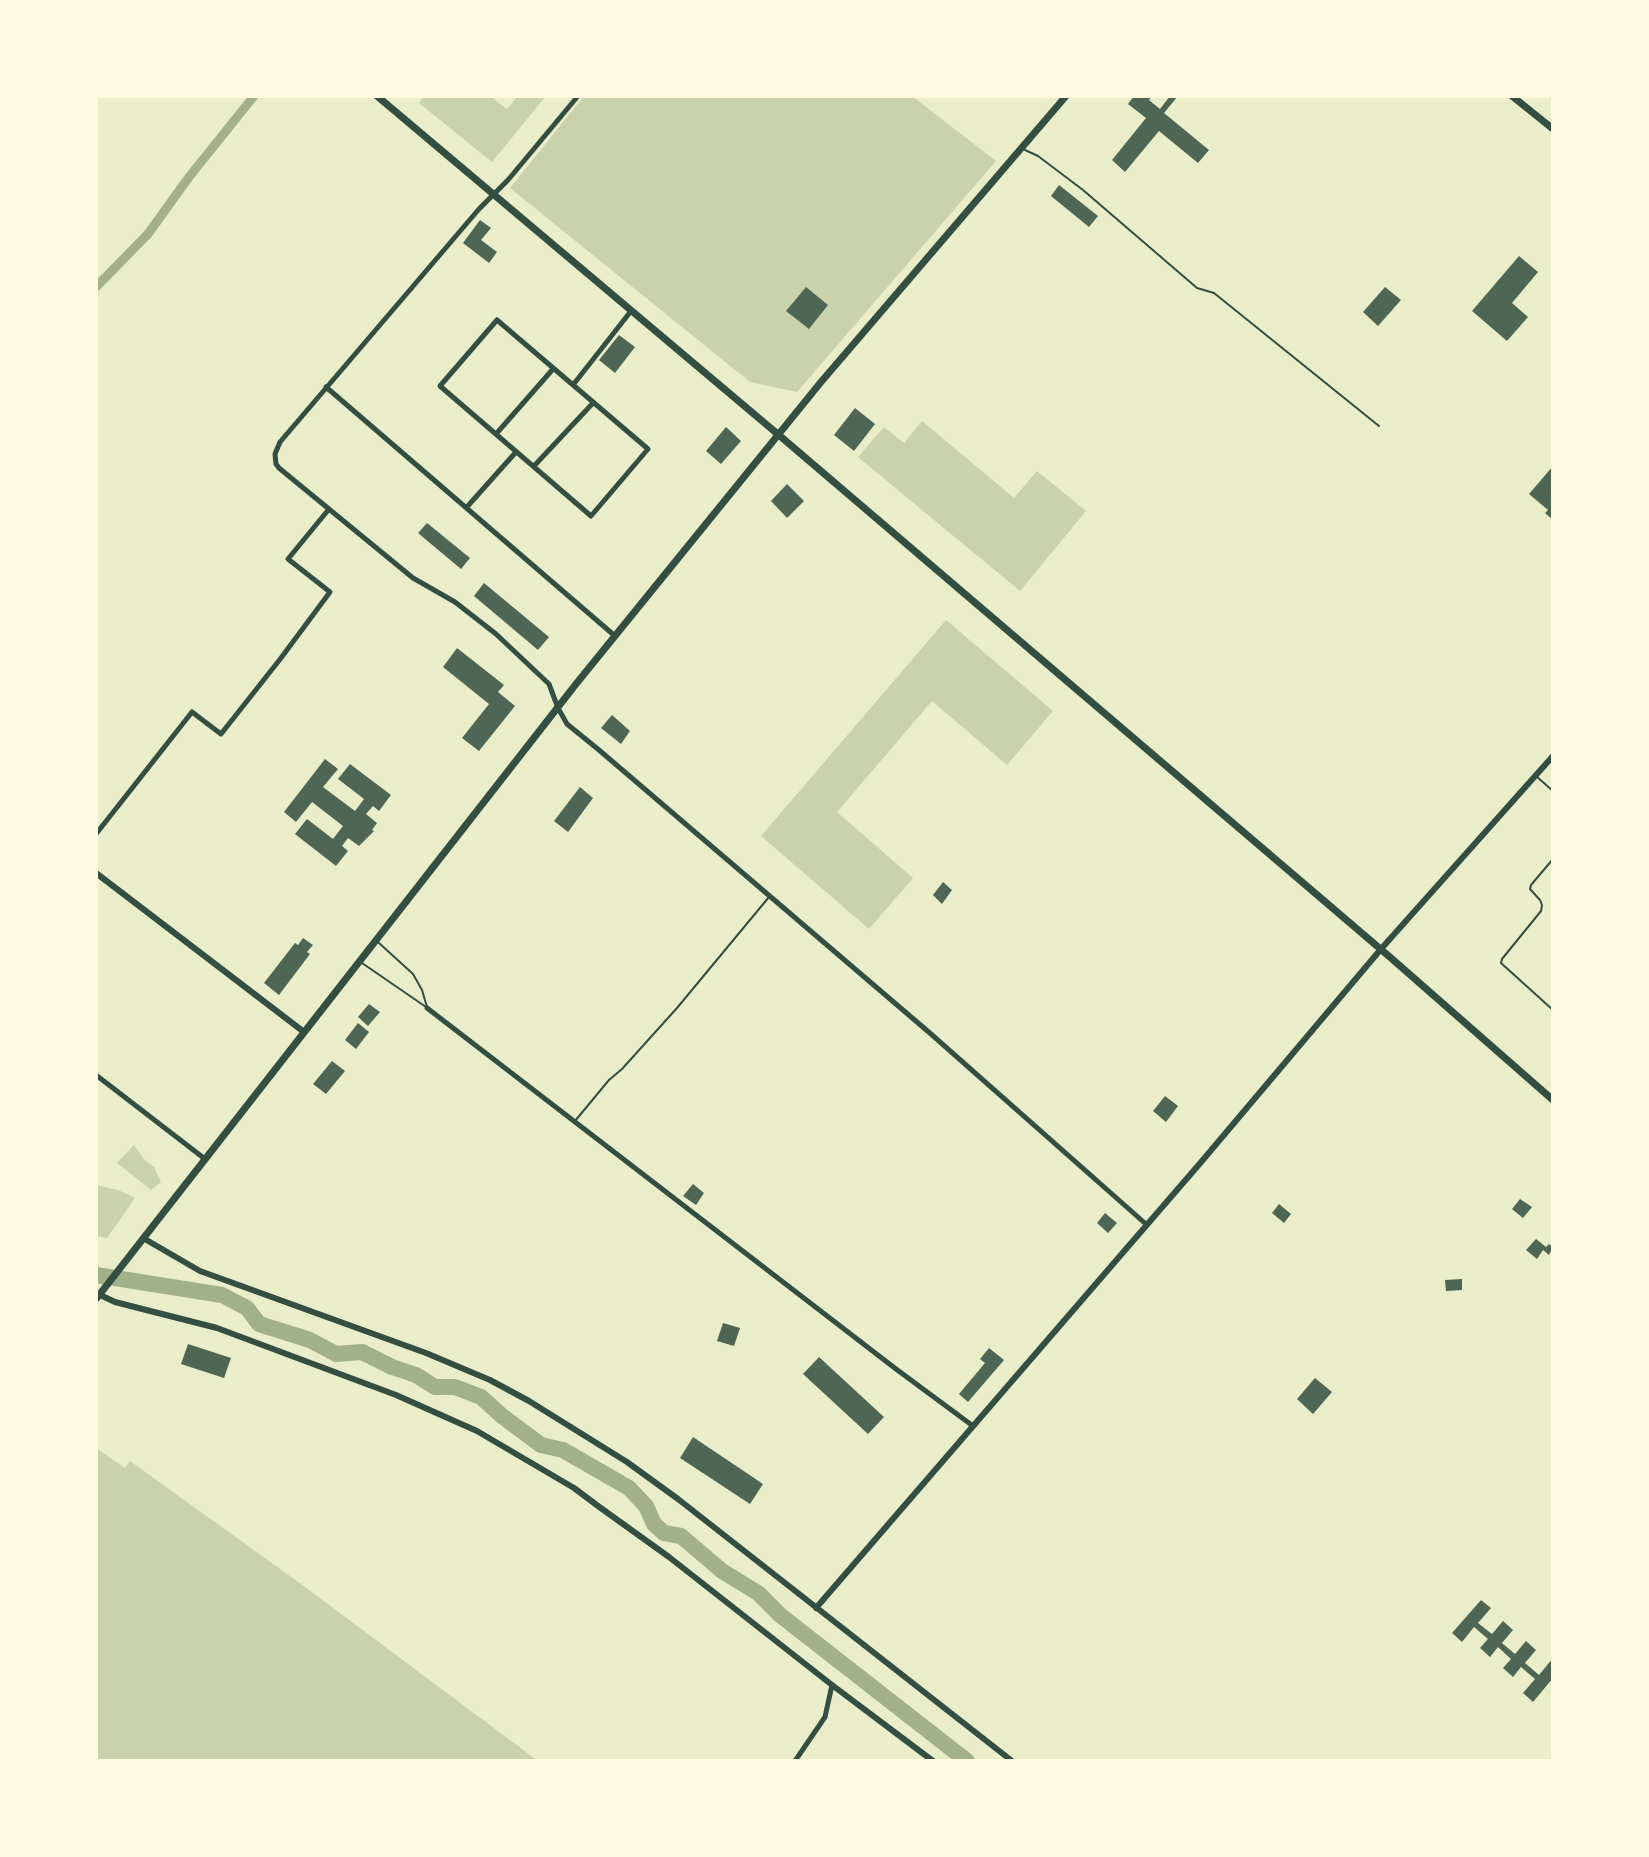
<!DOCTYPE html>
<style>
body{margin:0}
#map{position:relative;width:1649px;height:1857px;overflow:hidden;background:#e9edc9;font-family:Montserrat,sans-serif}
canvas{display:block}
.frame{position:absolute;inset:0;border:98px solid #fefae0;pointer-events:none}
</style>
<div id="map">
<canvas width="1649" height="1857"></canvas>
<div class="frame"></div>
</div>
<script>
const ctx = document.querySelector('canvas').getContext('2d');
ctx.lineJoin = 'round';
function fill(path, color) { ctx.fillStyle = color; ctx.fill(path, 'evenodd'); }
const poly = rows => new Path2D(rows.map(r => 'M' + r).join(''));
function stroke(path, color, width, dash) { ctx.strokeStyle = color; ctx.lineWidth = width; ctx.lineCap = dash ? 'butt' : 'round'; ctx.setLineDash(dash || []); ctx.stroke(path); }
fill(poly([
 [424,96,490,96,507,109,518,96,546,96,492,162,419,103],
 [584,96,912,96,996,161,797,392,750,382,510,188],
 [922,421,1014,498,1037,471,1086,511,1020,591,858,457,884,427,904,443],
 [946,620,1053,711,1007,765,932,701,837,812,913,878,869,929,761,836],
 [134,1145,144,1159,154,1167,161,1182,151,1190,117,1163],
 [96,1185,118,1190,135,1198,107,1238,96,1236],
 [96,1448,125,1468,130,1461,301,1584,538,1761,96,1761]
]), '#cad2ad');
stroke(poly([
 [96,287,148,234,189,177,254,96]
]), '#a3b18a', 9);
stroke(poly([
 [96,1275,222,1295,247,1308,259,1324,310,1340,336,1354,362,1352,392,1367,416,1375,435,1387,455,1387,481,1397,502,1416,541,1445,563,1450,629,1488,646,1506,654,1524,664,1533,681,1536,722,1571,758,1593,780,1615,967,1761]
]), '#a3b18a', 16);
fill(poly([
 [1134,96,1152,96,1149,100,1160,109,1170,96,1178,96,1164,113,1209,150,1198,163,1159,131,1125,172,1112,160,1146,118,1128,104],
 [1059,185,1098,216,1089,227,1051,196],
 [480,220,491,228,481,240,497,252,489,263,463,243],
 [1519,256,1538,272,1512,303,1528,317,1507,341,1472,311],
 [806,287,828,305,809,329,786,311],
 [1385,287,1401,300,1378,326,1363,312],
 [619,335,635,347,615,373,599,360],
 [855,408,875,424,854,451,834,435],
 [726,427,741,441,721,464,706,451],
 [1553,466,1553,520,1545,513,1548,510,1529,494],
 [787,484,804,501,787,518,771,501],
 [427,523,470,558,461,569,418,533],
 [484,583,549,637,538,650,474,596],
 [457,648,504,685,498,692,515,706,479,751,462,738,489,704,443,667],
 [612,715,630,731,621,744,601,728],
 [325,759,338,769,323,787,355,811,364,799,338,779,350,764,391,795,379,811,373,806,366,814,377,823,372,830,374,831,359,846,348,838,342,846,348,851,336,866,295,834,307,819,333,839,343,826,312,802,296,822,284,812],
 [580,787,593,798,568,832,554,821],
 [943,882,952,890,942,904,933,895],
 [303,938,313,945,307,952,310,954,279,995,264,983,295,943,298,945],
 [369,1004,380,1012,368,1026,358,1017],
 [358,1023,369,1032,356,1049,345,1040],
 [332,1061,345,1071,326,1094,313,1084],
 [1165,1096,1178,1106,1166,1122,1153,1111],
 [693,1184,704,1193,696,1205,683,1196],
 [1520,1199,1532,1207,1523,1218,1512,1209],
 [1279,1204,1291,1214,1284,1223,1272,1213],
 [1105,1213,1117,1223,1108,1233,1097,1223],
 [1536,1239,1546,1247,1549,1244,1553,1247,1549,1255,1543,1250,1537,1259,1526,1250],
 [1462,1279,1462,1290,1446,1291,1445,1280],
 [723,1323,740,1328,734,1346,717,1341],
 [188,1344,231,1358,224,1378,181,1364],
 [989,1348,1004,1360,968,1402,959,1394,985,1363,980,1359],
 [819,1357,884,1417,868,1434,803,1374],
 [1315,1378,1332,1392,1313,1414,1297,1399],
 [693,1437,763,1484,750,1504,680,1458],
 [1481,1600,1491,1608,1478,1623,1492,1634,1503,1621,1513,1630,1502,1643,1515,1654,1526,1641,1536,1650,1525,1663,1539,1675,1553,1658,1553,1678,1533,1702,1523,1693,1535,1679,1521,1667,1513,1677,1503,1668,1511,1659,1498,1647,1490,1657,1480,1648,1488,1639,1474,1627,1462,1642,1452,1633]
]), '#4f6655');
stroke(poly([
 [1025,150,1038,156,1083,190,1197,288,1214,293,1379,426],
 [1536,776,1553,791],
 [1553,859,1531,885,1530,889,1540,900,1542,905,1541,911,1502,959,1501,963,1553,1010],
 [379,943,413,974,422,990,427,1007],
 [362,963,426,1007],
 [575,1121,609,1080,622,1069,677,1008,769,897]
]), '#344e41', 2);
stroke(poly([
 [578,96,508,180,479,209,280,442,275,454,276,464,279,468,413,578,455,602,496,634,549,684,558,708,567,724,599,750,931,1034,1147,1225],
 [497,320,648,449,591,516,440,386,497,320],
 [573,385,631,311],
 [326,387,615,636],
 [496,434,553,369],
 [534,466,593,403],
 [466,508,516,452],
 [96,834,192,712,221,734,281,658,330,592,288,559,329,509],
 [427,1008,896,1369,973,1426],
 [96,1075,205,1159],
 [795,1761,825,1717,832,1685]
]), '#344e41', 5);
stroke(poly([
 [96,873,304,1032],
 [143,1238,200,1271,426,1353,490,1380,529,1401,627,1462,678,1499,1012,1761],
 [96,1293,115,1302,217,1328,396,1395,477,1431,574,1488,598,1506,669,1557,832,1685,933,1761],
 [816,1608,1202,1161,1381,949,1553,756]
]), '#344e41', 6);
stroke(poly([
 [1512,96,1553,129]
]), '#344e41', 7);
stroke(poly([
 [377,96,780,436,1391,958,1553,1100],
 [96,1299,576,684,821,382,1066,96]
]), '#344e41', 7);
</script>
